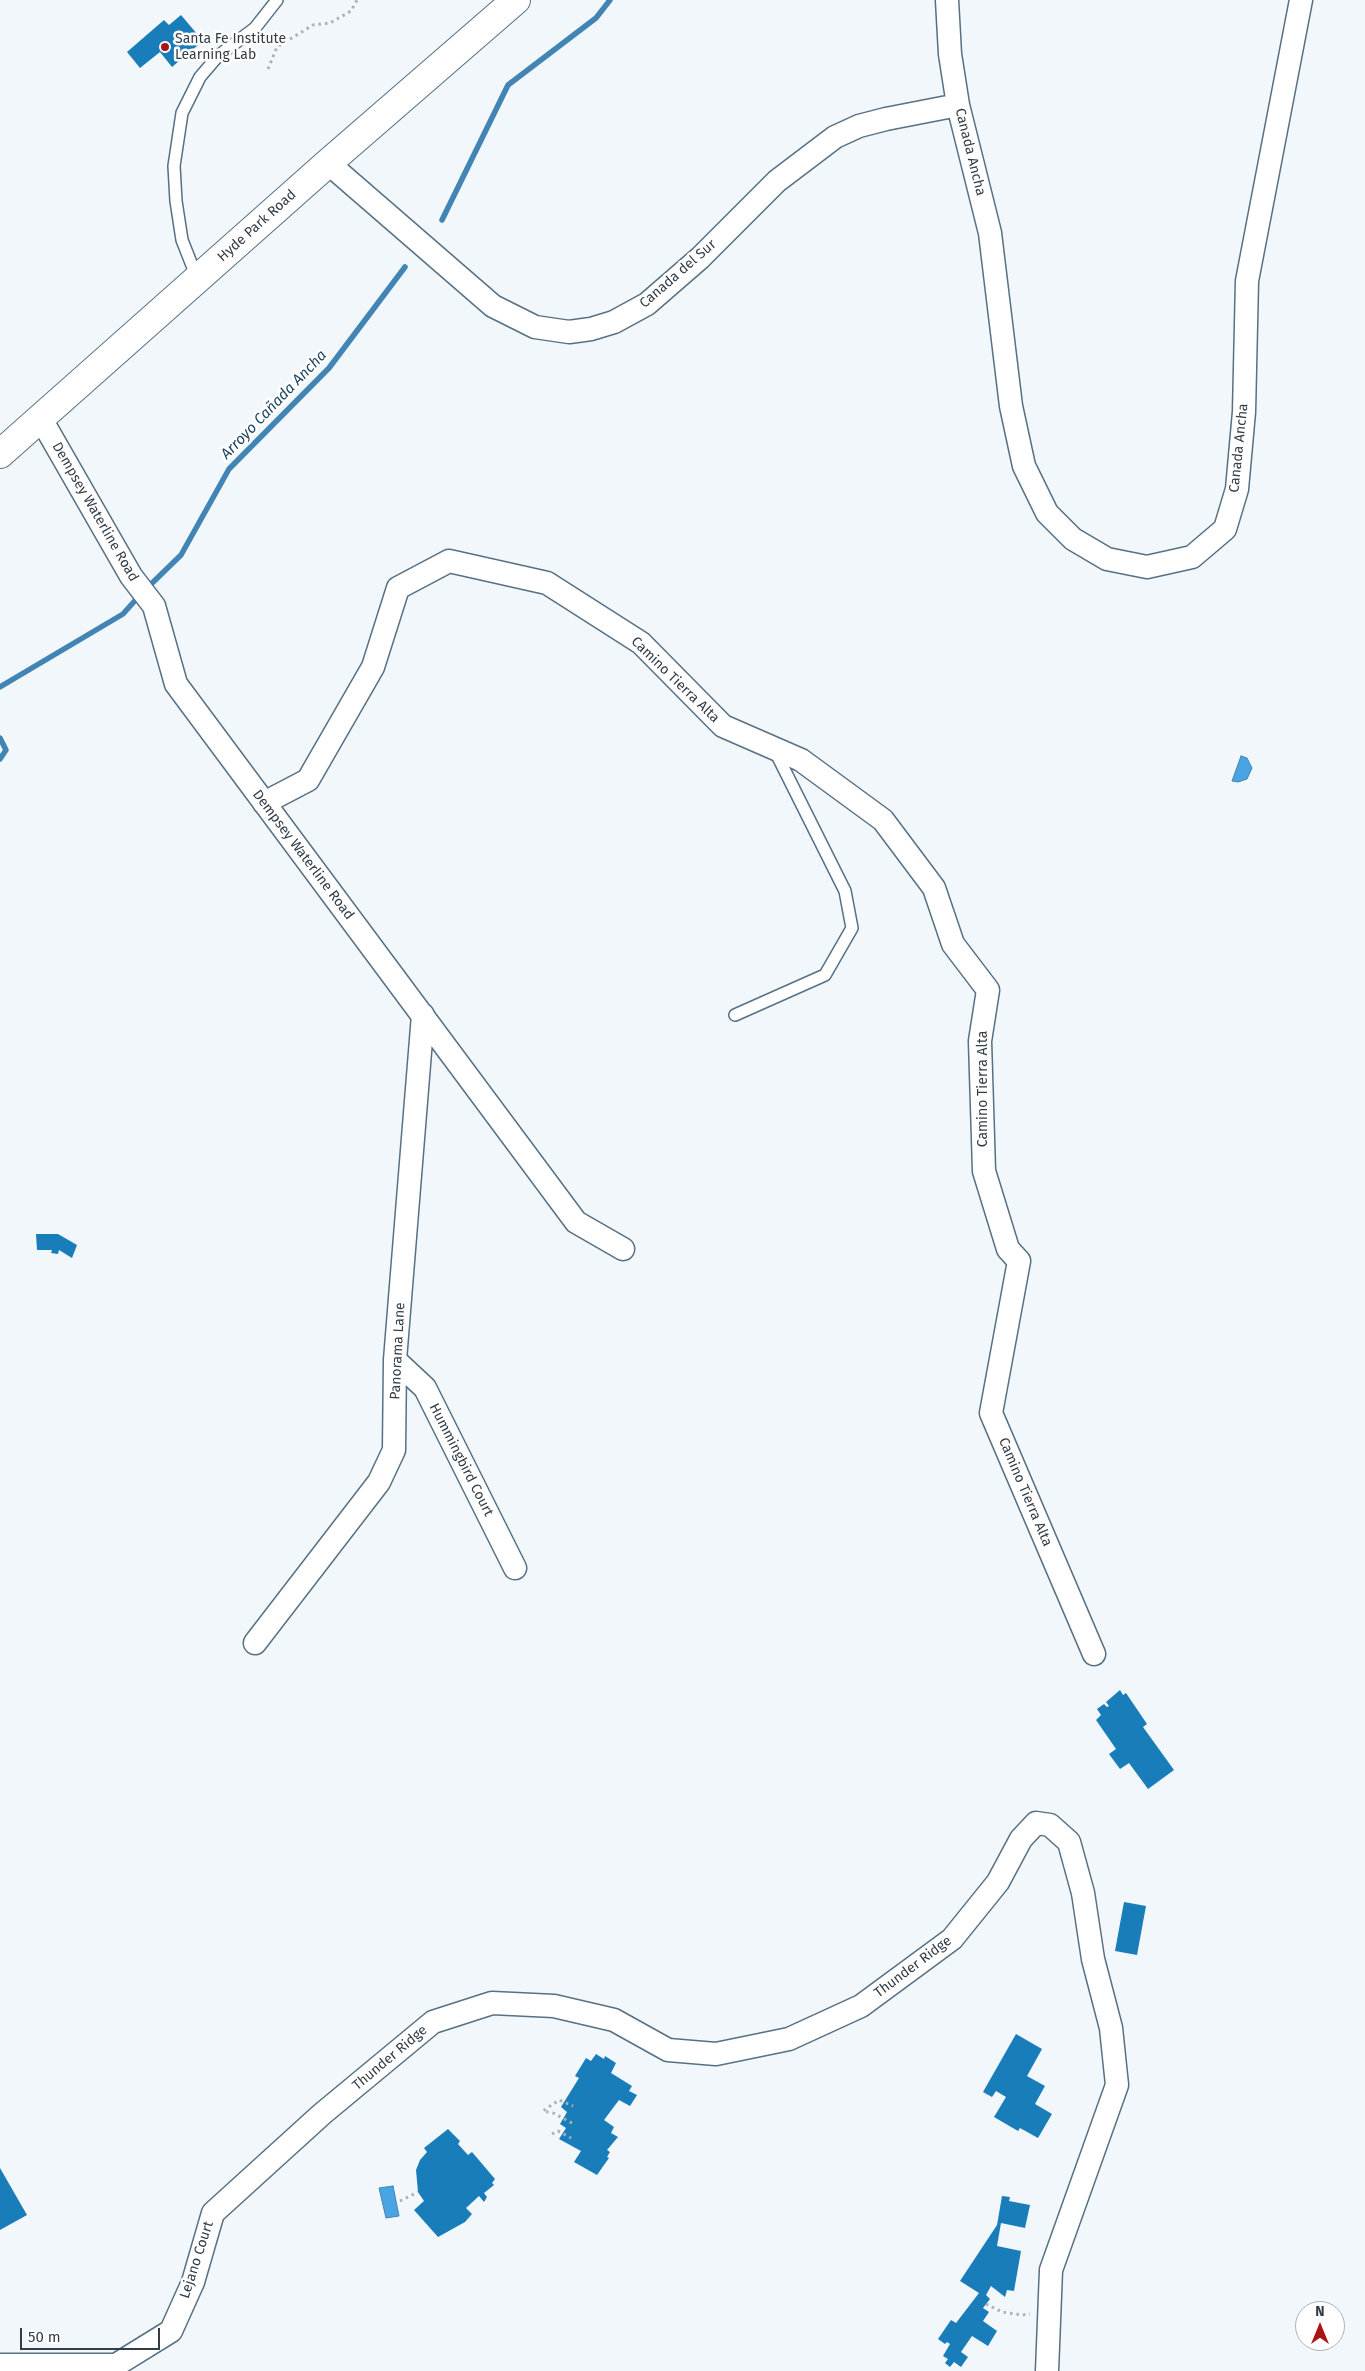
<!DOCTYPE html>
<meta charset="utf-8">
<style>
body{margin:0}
#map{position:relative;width:1365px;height:2371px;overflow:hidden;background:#f1f7fb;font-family:"Fira Sans",sans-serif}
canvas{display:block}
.north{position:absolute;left:1295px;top:2301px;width:50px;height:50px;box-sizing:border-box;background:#fff;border:1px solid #adb1b5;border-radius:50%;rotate:0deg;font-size:14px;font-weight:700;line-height:20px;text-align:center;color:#323d46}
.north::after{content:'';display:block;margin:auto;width:18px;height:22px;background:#a81513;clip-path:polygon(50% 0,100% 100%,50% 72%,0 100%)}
.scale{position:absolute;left:20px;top:2328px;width:140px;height:22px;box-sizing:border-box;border:2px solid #323d46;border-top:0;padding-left:6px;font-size:15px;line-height:18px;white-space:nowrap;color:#323d46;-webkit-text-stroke:4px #fff;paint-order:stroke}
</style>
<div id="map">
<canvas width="1365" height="2371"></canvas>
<div class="north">N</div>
<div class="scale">50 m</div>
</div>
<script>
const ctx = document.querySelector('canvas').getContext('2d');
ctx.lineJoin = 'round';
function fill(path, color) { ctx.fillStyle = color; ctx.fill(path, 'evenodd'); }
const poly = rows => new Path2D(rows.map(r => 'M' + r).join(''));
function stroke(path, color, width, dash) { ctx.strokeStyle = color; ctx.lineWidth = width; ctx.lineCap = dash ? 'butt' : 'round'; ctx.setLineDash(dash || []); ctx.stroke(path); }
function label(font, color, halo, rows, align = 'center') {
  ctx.font = font + ' "Fira Sans",sans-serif'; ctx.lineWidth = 5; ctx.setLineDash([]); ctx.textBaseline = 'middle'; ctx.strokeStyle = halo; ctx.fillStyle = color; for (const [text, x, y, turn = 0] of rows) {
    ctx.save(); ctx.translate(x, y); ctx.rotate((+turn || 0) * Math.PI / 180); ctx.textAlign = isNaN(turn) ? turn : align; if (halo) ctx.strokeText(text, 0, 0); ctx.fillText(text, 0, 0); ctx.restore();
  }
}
const water = poly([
 [1241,756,1247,758,1252,768,1247,779,1238,782,1232,781,1241,756],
 [393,2186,399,2216,386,2218,379,2188,393,2186]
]);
fill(water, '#49a4e3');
stroke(water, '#4285b4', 1);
stroke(poly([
 [442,220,508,85,596,18,610,0],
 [146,589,181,555,229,469,329,368,405,267],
 [0,687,123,614,140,595],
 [0,738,6,750,0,759]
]), '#4285b4', 5.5);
fill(poly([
 [181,15,203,41,172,67,160,52,140,68,127,52,164,20,169,25],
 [36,1234,58,1234,77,1245,72,1258,59,1250,58,1254,51,1253,52,1250,37,1250],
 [1120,1690,1123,1695,1126,1693,1147,1724,1143,1727,1174,1770,1148,1789,1129,1763,1120,1769,1109,1754,1116,1749,1096,1720,1101,1715,1097,1709,1104,1704,1107,1707,1109,1706,1106,1702],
 [1124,1902,1146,1906,1137,1955,1115,1951],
 [1016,2034,1042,2049,1027,2076,1045,2086,1035,2104,1052,2114,1038,2138,1020,2128,1018,2131,994,2117,1006,2097,996,2091,992,2097,983,2092],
 [596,2054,604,2059,605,2056,616,2063,611,2073,632,2086,629,2091,637,2095,630,2106,619,2100,604,2120,614,2127,611,2133,618,2137,607,2150,610,2152,607,2157,609,2158,597,2175,574,2162,581,2151,559,2139,566,2128,560,2124,567,2112,561,2107,579,2078,575,2076,586,2058,591,2061],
 [448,2129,460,2141,458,2144,468,2155,472,2152,495,2179,492,2183,494,2185,484,2193,487,2197,484,2202,479,2196,466,2208,472,2214,465,2222,438,2237,414,2210,424,2201,418,2192,416,2170,420,2160,427,2152,424,2148],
 [0,2168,27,2215,0,2230],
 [1002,2196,1010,2197,1009,2201,1030,2205,1025,2228,1001,2223,997,2246,1021,2251,1014,2291,1007,2290,1005,2297,991,2286,986,2295,990,2299,983,2308,989,2312,983,2321,997,2331,988,2346,972,2336,961,2352,968,2357,961,2367,954,2362,950,2367,945,2363,948,2359,943,2356,950,2344,947,2342,945,2344,938,2339,951,2320,956,2323,979,2293,960,2281,997,2225]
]), '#197dba');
const service = poly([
 [197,278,182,240,176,201,174,166,182,113,200,77,218,56,255,28,277,0],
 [735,1015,825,975,852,928,845,891,775,751]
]);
const minor = poly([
 [947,0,950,54,958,105,990,233,1011,406,1024,466,1047,513,1073,539,1107,559,1147,567,1192,557,1225,529,1237,489,1244,412,1247,281,1301,0],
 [328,163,493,306,535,327,569,332,591,329,614,322,647,304,700,258,777,181,835,137,859,126,886,119,958,105],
 [41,419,131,576,154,606,176,684,576,1222,623,1249],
 [264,803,308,780,373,667,398,588,449,561,547,583,641,643,723,726,801,760,883,820,934,888,953,944,988,990,980,1041,984,1171,1008,1249,1019,1261,991,1413,1094,1654],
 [395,1360,425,1388,515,1568],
 [255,1643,379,1482,394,1450,395,1360,423,1015],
 [0,2365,116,2365,171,2331,193,2282,213,2213,322,2114,433,2022,492,2003,554,2006,614,2020,668,2050,716,2054,789,2039,861,2006,952,1939,998,1882,1021,1839,1036,1823,1050,1825,1069,1842,1083,1893,1093,1959,1111,2028,1117,2085,1051,2270,1047,2371]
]);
const secondary = poly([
 [0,454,328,163,516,0]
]);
stroke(service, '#577084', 14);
stroke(minor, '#577084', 25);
stroke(secondary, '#577084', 30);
stroke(poly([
 [268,69,277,47,313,25,330,23,351,11,357,0],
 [572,2123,553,2113,543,2111,559,2100,573,2106],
 [552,2134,558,2131,571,2138],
 [400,2201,418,2192],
 [986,2304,1002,2312,1022,2315,1030,2314]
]), '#aab2b8', 3, [2.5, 4]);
stroke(service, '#fff', 11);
stroke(minor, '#fff', 22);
stroke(secondary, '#fff', 28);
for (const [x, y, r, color] of [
 [165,47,5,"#a81513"]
]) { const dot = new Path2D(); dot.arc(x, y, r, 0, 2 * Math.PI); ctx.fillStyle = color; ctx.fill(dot); stroke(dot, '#fff', 2); }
label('14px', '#323d46', '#fff', [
 ["Santa Fe Institute",175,39],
 ["Learning Lab",175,55]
], 'left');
label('14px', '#323d46', '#fff', [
 ["Canada Ancha",970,152,76],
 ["Hyde Park Road",257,226,-42],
 ["Canada del Sur",678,274,-41],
 ["Canada Ancha",1239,448,-84],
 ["Dempsey Waterline Road",95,512,60],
 ["Camino Tierra Alta",675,680,44],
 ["Dempsey Waterline Road",303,855,53],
 ["Camino Tierra Alta",983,1089,-90],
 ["Panorama Lane",398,1351,-87],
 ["Hummingbird Court",461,1460,63],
 ["Camino Tierra Alta",1025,1492,67],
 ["Thunder Ridge",913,1967,-37],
 ["Thunder Ridge",390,2058,-40],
 ["Lejano Court",197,2260,-72]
]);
label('italic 15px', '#214661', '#fff', [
 ["Arroyo Cañada Ancha",274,405,-46]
]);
</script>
